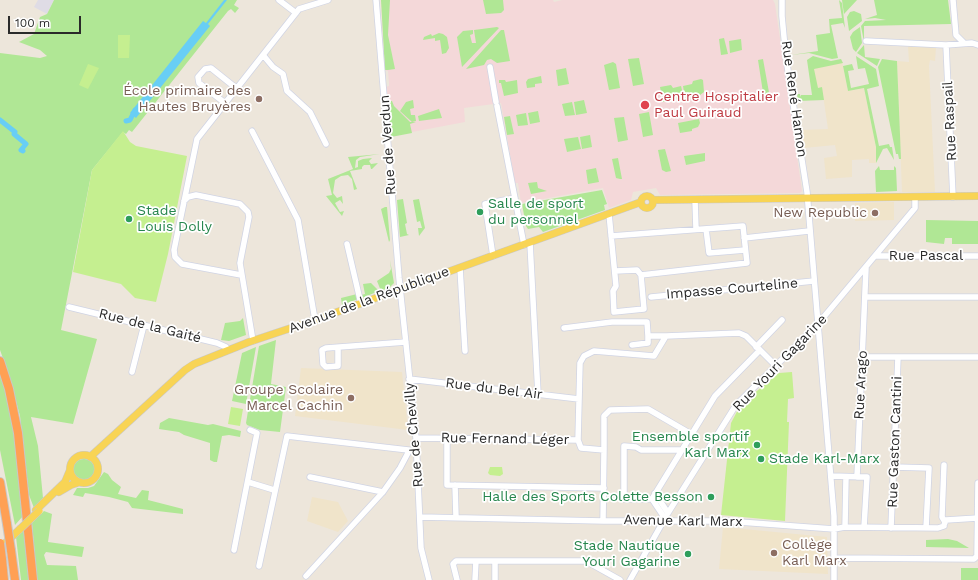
<!DOCTYPE html>
<meta charset="utf-8">
<style>
body{margin:0}
#map{position:relative;width:978px;height:580px;overflow:hidden;background:#ede6db;font-family:"Work Sans",sans-serif}
canvas{display:block}
.scale{position:absolute;left:8px;top:16px;width:73px;height:18px;box-sizing:border-box;border:2px solid #2a2a2a;border-top:0;padding-left:5px;font-size:12px;line-height:14px;white-space:nowrap;color:#2a2a2a;-webkit-text-stroke:3px #fff;paint-order:stroke}
</style>
<div id="map">
<canvas width="978" height="580"></canvas>
<div class="scale">100 m</div>
</div>
<script>
const ctx = document.querySelector('canvas').getContext('2d');
ctx.lineJoin = 'round';
function fill(path, color) { ctx.fillStyle = color; ctx.fill(path, 'evenodd'); }
const poly = rows => new Path2D(rows.map(r => 'M' + r).join(''));
function stroke(path, color, width, dash) { ctx.strokeStyle = color; ctx.lineWidth = width; ctx.lineCap = dash ? 'butt' : 'round'; ctx.setLineDash(dash || []); ctx.stroke(path); }
function label(font, color, halo, rows, align = 'center') {
  ctx.font = font + ' "Work Sans",sans-serif'; ctx.lineWidth = 3.5; ctx.setLineDash([]); ctx.textBaseline = 'middle'; ctx.strokeStyle = halo; ctx.fillStyle = color; for (const [text, x, y, turn = 0] of rows) {
    ctx.save(); ctx.translate(x, y); ctx.rotate((+turn || 0) * Math.PI / 180); ctx.textAlign = isNaN(turn) ? turn : align; if (halo) ctx.strokeText(text, 0, 0); ctx.fillText(text, 0, 0); ctx.restore();
  }
}
fill(poly([
 [38,0,54,0,47,14,34,7]
]), '#dfdce5');
fill(poly([
 [908,46,936,47,935,61,930,60,929,66,935,192,902,192,897,61,909,62],
 [842,61,848,91,864,88,876,147,876,163,869,163,869,159,852,160,852,177,826,179,824,158,837,156,835,145,804,148,802,130,828,129,823,95,816,95,812,65],
 [894,202,894,220,855,221,855,203],
 [301,368,402,372,408,430,295,416],
 [312,497,338,502,348,521,338,532,307,521],
 [723,527,827,537,828,574,719,569]
]), '#f0e4ca');
fill(poly([
 [381,0,553,0,554,2,562,0,773,0,775,4,802,191,800,193,660,195,656,188,633,192,631,200,609,208,603,188,521,203,518,183,515,183,501,103,464,108,465,122,391,136,386,87,389,86,389,83,388,71,385,70]
]), '#f4d8d9');
fill(poly([
 [54,0,237,0,234,5,239,8,235,13,231,9,228,11,132,132,129,130,126,134,123,132,92,170,61,330,97,339,73,424,31,417,38,446,43,498,34,508,29,495,20,416,9,375,0,350,0,53,40,58,47,56,40,50,19,42,34,34,40,17,47,14],
 [381,0,390,0,388,35,395,69,388,70,385,70],
 [483,0,503,0,504,10,501,13,486,14],
 [839,0,842,3,845,28,843,23,831,25,838,58,832,59,809,53,791,55,818,51,816,35,830,33,829,19,842,18],
 [842,0,857,0,844,14],
 [874,0,948,0,951,24,864,26,864,42,861,26,865,21,886,20,875,18,865,19,877,15],
 [854,11,861,14,862,21,849,31,847,17,850,12],
 [497,27,499,28,462,67,457,37,463,31,473,30,473,34,470,35,472,43,476,43,474,30],
 [860,27,862,43,856,52,853,49,850,37,853,32],
 [501,30,504,30,510,61,497,63,491,59,487,60,484,65,466,69],
 [439,33,443,34,447,37,449,48,446,53,442,54,440,40,435,41,435,38,423,40,424,37,431,34,432,36],
 [724,38,728,54,721,55,719,39],
 [741,39,742,50,730,53,729,41],
 [864,45,865,57,880,59,877,66,857,53],
 [813,56,831,61,841,59,843,63,814,69,818,88,822,87,824,100,798,101,797,94,800,94,800,97,801,95,812,95,807,60],
 [856,56,876,69,879,86,867,89,879,146,889,144,890,147,892,147,894,160,887,148,883,149,876,163,876,147,864,88,848,91,843,66,852,64,854,70,848,71,851,88,869,84,865,68,858,69],
 [639,58,644,84,633,86,628,59],
 [763,59,770,98,764,99,758,60],
 [882,59,897,61,901,159,899,159,898,154,896,154,878,67],
 [613,62,616,64,620,88,609,90,604,65],
 [566,68,569,84,558,86,556,70],
 [541,76,542,83,535,84,535,87,527,88,526,82,528,79],
 [701,79,703,80,704,92,700,95,685,98,683,86,692,84,693,81],
 [499,80,505,80,506,82,517,80,518,93,504,96,501,83,499,83],
 [671,85,673,88,681,86,684,98,663,102,660,87],
 [413,100,414,108,410,109,411,115,415,115,416,121,412,122,400,111,406,102],
 [584,100,587,113,576,115,574,102],
 [392,101,394,106,410,122,416,122,410,124,412,133,391,137,388,101],
 [572,102,575,115,565,116,562,104],
 [439,109,442,118,419,121,418,116],
 [538,111,540,122,530,124,528,113],
 [649,112,653,135,643,137,639,114],
 [526,113,528,125,518,126,516,115],
 [510,116,514,134,507,135,504,117],
 [624,117,628,140,618,142,614,118],
 [699,119,700,123,698,127,692,129,692,131,680,133,678,123],
 [590,135,592,147,582,149,580,137],
 [578,137,581,149,567,152,564,139],
 [665,149,671,171,666,172,662,170,658,150],
 [705,153,705,161,686,165,684,156],
 [380,154,360,157,356,160,355,168,358,167,358,161,363,159,372,158,369,161,371,164,378,163,372,169,371,169,370,165,364,165,362,167,362,169,350,171,357,189,354,190,352,179,348,175,341,176,335,180,333,193,337,198,342,196,343,204,340,200,335,203,340,212,344,211,342,216,326,196,332,195,328,179,353,169,348,157],
 [618,158,622,179,620,179,616,178,612,159],
 [879,166,880,170,894,170,894,166,896,168,897,191,876,192,875,171],
 [596,168,599,182,588,184,586,170],
 [537,182,538,188,547,191,531,194,528,183],
 [602,190,607,204,604,205,605,210,543,232,539,227,528,229,526,226,522,204],
 [403,199,407,223,405,224,407,234,409,235,400,237,397,200],
 [419,199,425,228,419,236,418,228,422,228,420,221,417,222,413,200],
 [385,207,387,207,390,240,389,242,381,209],
 [926,220,978,221,978,244,952,244,952,238,945,238,944,244,926,242],
 [390,260,394,283,390,287,381,291,377,281,389,273,391,269],
 [371,283,379,291,362,298,361,295,365,294,363,284],
 [357,294,358,299,342,305,341,298],
 [243,318,246,335,229,341,221,340,225,323,240,321],
 [276,340,271,384,286,387,280,432,260,430,247,425,246,423,259,346],
 [256,347,246,404,232,401,242,353],
 [0,375,7,393,14,423,23,516,15,525,0,450],
 [169,418,208,425,213,424,241,431,240,437,229,435,222,436,217,462,214,462,210,460,210,443,184,435,179,432,159,429,160,423],
 '73 470a11 11 0 1 1 22 0a11 11 0 1 1-22 0Z',
 [104,472,108,474,112,480,121,487,118,494,136,498,142,490,149,491,148,500,183,509,183,514,132,508,128,502,109,497,85,493,83,497,73,495,77,488,88,488,94,486],
 [44,511,52,514,48,542,84,547,82,557,46,552,44,555,47,565,76,566,78,580,37,580,32,523],
 [25,530,29,580,21,580,16,537],
 [948,539,957,541,969,548,926,547,926,540],
 [961,568,978,568,978,580,961,580]
]), '#b0e795');
fill(poly([
 [118,35,130,35,129,58,118,58],
 [88,64,99,68,88,89,79,85],
 [123,131,130,142,136,146,187,156,168,254,156,302,135,298,121,284,73,272,92,170],
 [792,372,794,398,788,399,787,422,789,422,785,521,721,515,731,423,741,404,779,373],
 [231,407,243,409,240,426,228,424],
 [490,467,502,467,503,474,500,476,490,475,488,473]
]), '#c5ef90');
fill(poly([
 [224,0,227,0,208,24,210,26,136,118,130,113,203,21,206,23]
]), '#68cef5');
stroke(poly([
 [0,120,15,132,14,134,26,144,21,150,23,151],
 [126,121,130,120,135,110]
]), '#68cef5', 5);
const minor = poly([
 [279,0,296,13],
 [376,0,399,278,416,438,421,548,429,580],
 [782,0,782,16,786,58,807,192,834,516,834,580],
 [953,0,956,35,964,43],
 [866,41,946,45,972,43,978,45],
 [946,45,953,197],
 [263,55,273,67,283,74,287,91,310,112,326,144],
 [490,67,496,102],
 [225,103,199,83,198,77,205,69,211,68,236,88],
 [497,106,524,245],
 [252,131,298,220,315,320],
 [695,200,696,229],
 [184,201,188,197,196,195,240,204,248,212,249,217,240,263,253,341],
 [609,214,616,286,613,291,614,312,644,309,641,275],
 [706,229,709,253,745,250],
 [611,236,743,226,747,263,641,275,637,270,615,271],
 [744,238,809,231],
 [530,243,538,394],
 [347,244,361,304],
 [493,256,485,204,515,198],
 [875,256,978,256],
 [460,268,465,351],
 [241,275,182,264,175,257,174,250,197,139,299,9,328,0],
 [651,297,814,281],
 [865,297,978,297],
 [69,307,217,343,226,347,228,350],
 [564,328,612,322,647,322,648,336,666,336],
 [632,345,648,343,648,336],
 [756,347,782,320],
 [338,348,338,366,326,367,323,364,322,350,326,348,406,342],
 [862,357,978,357],
 [132,372,144,325],
 [409,379,579,399],
 [416,438,578,440],
 [447,438,447,485,604,488],
 [604,450,604,416,610,410,648,409,691,434],
 [944,465,942,517,945,522],
 [894,467,929,468,926,528],
 [831,476,867,477,864,527],
 [310,477,383,492],
 [857,477,866,268],
 [248,482,274,490],
 [455,485,456,517],
 [655,493,668,513],
 [652,499,715,396,760,350],
 [652,499,624,499,624,446,636,447,641,450,681,450],
 [652,499,662,514,664,520],
 [420,517,603,521,726,521,834,529,845,527,938,528,944,526],
 [603,521,604,450,581,448,578,440,580,363,584,356,594,351,654,356,666,336,739,333,746,336,776,366],
 [944,525,946,520,978,518],
 [845,527,846,477],
 [891,528,898,357],
 [234,550,257,433,250,430],
 [834,558,974,559,977,556,978,483],
 [259,566,287,436,417,451],
 [306,576,383,492,400,468,409,451],
 [457,580,453,564,456,561,586,561,620,580],
 [475,580,476,561],
 [495,580,495,561],
 [630,580,668,513,736,405,817,325,915,208,915,197]
]);
const major = poly([
 '641 202a6 6 0 1 1 12 0a6 6 0 1 1-12 0Z',
 [653,200,978,196],
 '70 469a14 14 0 1 1 28 0a14 14 0 1 1-28 0Z',
 [90,457,185,370,194,364,249,342,315,320,641,202],
 [59,492,71,485,80,482],
 [36,510,65,482,70,470],
 [0,548,20,529]
]);
const highway = poly([
 [0,361,9,389,18,433,33,580],
 [0,482,7,524],
 [11,550,15,580],
 [2,559,4,580]
]);
stroke(minor, '#d0d4e4', 7);
stroke(major, '#c8c8c8', 8);
stroke(highway, '#c8c8c8', 10);
stroke(minor, '#fff', 5.5);
stroke(major, '#f8d455', 7);
stroke(highway, '#ffa054', 8);
const majorBridge = poly([
 [20,529,39,511]
]);
const highwayBridge = poly([
 [7,524,11,550],
 [0,543,2,559]
]);
stroke(majorBridge, '#c8c8c8', 8, []);
stroke(highwayBridge, '#c8c8c8', 10, []);
stroke(majorBridge, '#f8d455', 7);
stroke(highwayBridge, '#ffa054', 8);
for (const [x, y, r, color] of [
 [259,99,4,"#8d6e63"],
 [645,105,5,"#e0444e"],
 [480,212,4,"#2e9e5b"],
 [875,213,4,"#8d6e63"],
 [129,219,4,"#2e9e5b"],
 [351,398,4,"#8d6e63"],
 [757,445,4,"#2e9e5b"],
 [761,459,4,"#2e9e5b"],
 [711,497,4,"#2e9e5b"],
 [774,553,4,"#8d6e63"],
 [688,554,4,"#2e9e5b"]
]) { const dot = new Path2D(); dot.arc(x, y, r, 0, 2 * Math.PI); ctx.fillStyle = color; ctx.fill(dot); stroke(dot, '#fff', 1.5); }
label('14px', '#785e54', '#fff', [
 ["École primaire des",251,91],
 ["Hautes Bruyères",251,107],
 ["New Republic",867,213],
 ["Groupe Scolaire",343,390],
 ["Marcel Cachin",343,406],
 ["Collège",782,545,"left"],
 ["Karl Marx",782,561,"left"]
], 'right');
label('14px', '#be3a42', '#fff', [
 ["Centre Hospitalier",654,97],
 ["Paul Guiraud",654,113]
], 'left');
label('14px', '#2a2a2a', '#fff', [
 ["Rue René Hamon",794,99,82],
 ["Rue Raspail",950,121,-93],
 ["Rue de Verdun",388,145,-94],
 ["Rue Pascal",926,256],
 ["Impasse Courteline",732,289,-5],
 ["Avenue de la République",369,300,-20],
 ["Rue de la Gaité",150,326,14],
 ["Rue Youri Gagarine",780,363,-46],
 ["Rue Arago",861,385,-87],
 ["Rue du Bel Air",494,389,7],
 ["Rue de Chevilly",414,435,-95],
 ["Rue Fernand Léger",505,439,1],
 ["Rue Gaston Cantini",895,442,-88],
 ["Avenue Karl Marx",683,521,1]
]);
label('14px', '#27864d', '#fff', [
 ["Salle de sport",488,204],
 ["du personnel",488,220],
 ["Stade",137,211],
 ["Louis Dolly",137,227],
 ["Ensemble sportif",749,437,"right"],
 ["Karl Marx",749,453,"right"],
 ["Stade Karl-Marx",769,459],
 ["Halle des Sports Colette Besson",703,497,"right"],
 ["Stade Nautique",680,546,"right"],
 ["Youri Gagarine",680,562,"right"]
], 'left');
</script>
